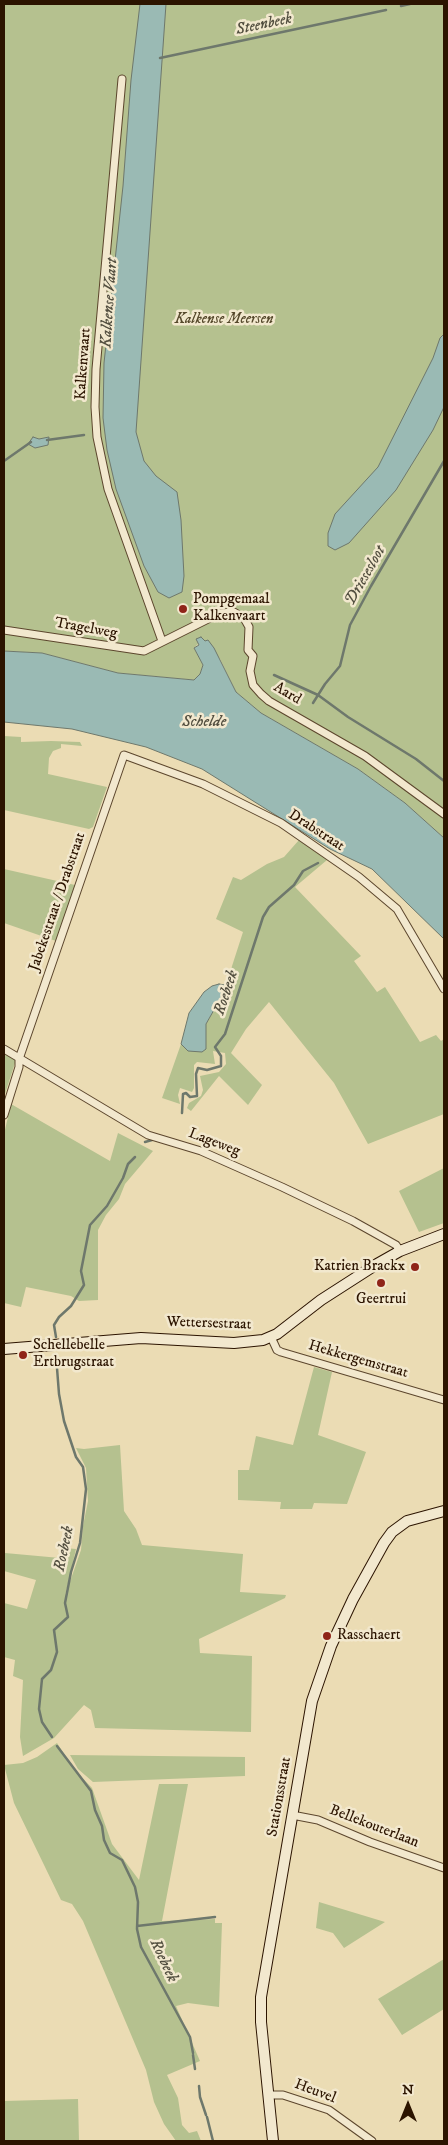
<!DOCTYPE html>
<style>
body{margin:0}
#map{position:relative;width:448px;height:2145px;overflow:hidden;background:#ebdcb4;font-family:"IM FELL DW Pica",serif}
canvas{display:block}
.frame{position:absolute;inset:0;border:5px solid #2c1400;pointer-events:none}
.north{position:absolute;left:383px;top:2080px;width:50px;height:50px;-webkit-text-stroke:4px #f2e8ce;paint-order:stroke;rotate:0deg;font-size:14px;font-weight:700;line-height:20px;text-align:center;color:#2c1400}
.north::after{content:'';display:block;margin:auto;width:18px;height:22px;background:#2c1400;clip-path:polygon(50% 0,100% 100%,50% 72%,0 100%)}
</style>
<div id="map">
<canvas width="448" height="2145"></canvas>
<div class="frame"></div>
<div class="north">N</div>
</div>
<script>
const ctx = document.querySelector('canvas').getContext('2d');
ctx.lineJoin = 'round';
function fill(path, color) { ctx.fillStyle = color; ctx.fill(path, 'evenodd'); }
const poly = rows => new Path2D(rows.map(r => 'M' + r).join(''));
function stroke(path, color, width, dash) { ctx.strokeStyle = color; ctx.lineWidth = width; ctx.lineCap = dash ? 'butt' : 'round'; ctx.setLineDash(dash || []); ctx.stroke(path); }
function label(font, color, halo, rows, align = 'center') {
  ctx.font = font + ' "IM FELL DW Pica",serif'; ctx.lineWidth = 5; ctx.setLineDash([]); ctx.textBaseline = 'middle'; ctx.strokeStyle = halo; ctx.fillStyle = color; for (const [text, x, y, turn = 0] of rows) {
    ctx.save(); ctx.translate(x, y); ctx.rotate((+turn || 0) * Math.PI / 180); ctx.textAlign = isNaN(turn) ? turn : align; if (halo) ctx.strokeText(text, 0, 0); ctx.fillText(text, 0, 0); ctx.restore();
  }
}
fill(poly([
 [4,4,444,4,444,838,405,803,358,769,261,713,236,692,220,659,205,642,199,643,194,648,203,665,200,674,194,680,118,673,42,653,4,651],
 [4,736,21,737,21,742,51,741,80,742,82,746,61,744,61,748,53,751,49,758,48,774,107,787,93,827,89,829,4,810],
 [299,840,327,860,295,887,361,956,354,961,377,992,385,987,420,1042,436,1035,441,1041,444,1039,444,1114,368,1144,334,1083,269,1002,246,1029,231,1053,262,1085,248,1105,219,1076,191,1111,187,1108,189,1103,201,1096,203,1090,200,1076,219,1072,226,1064,225,1053,213,1051,215,1064,197,1062,194,1065,194,1088,192,1092,180,1088,178,1095,180,1104,162,1098,181,1044,189,1051,206,1049,206,1024,223,994,243,932,216,919,233,877,241,880,267,864,284,857],
 [4,869,75,885,56,941,4,923],
 [4,1054,16,1060,4,1097],
 [11,1104,110,1161,118,1133,153,1151,125,1184,119,1199,106,1215,98,1230,98,1300,79,1301,71,1296,26,1287,21,1307,4,1303,4,1134],
 [444,1168,444,1223,419,1232,399,1191],
 [314,1367,332,1372,318,1435,366,1452,347,1504,314,1503,312,1509,280,1509,281,1502,238,1500,238,1470,249,1470,256,1436,293,1445],
 [120,1445,124,1511,136,1529,142,1545,243,1554,240,1592,286,1595,285,1598,199,1639,200,1653,252,1656,251,1732,95,1728,91,1710,84,1705,54,1738,23,1756,20,1737,23,1680,13,1676,15,1660,4,1657,4,1603,27,1609,36,1580,4,1571,5,1553,60,1558,65,1548,76,1549,65,1596,81,1550,83,1526,88,1501,86,1468,76,1448,84,1449],
 [57,1743,74,1769,92,1788,112,1844,139,1880,159,1784,188,1784,162,1921,215,1919,215,1923,222,1923,219,2007,188,2003,176,2006,200,2061,167,2075,178,2098,182,2125,189,2133,197,2131,201,2141,176,2141,164,2124,154,2102,146,2070,83,1921,72,1904,61,1900,14,1803,4,1765,23,1763,37,1757],
 [70,1755,245,1757,245,1776,93,1782,78,1769],
 [319,1902,385,1922,344,1948,333,1933,316,1928],
 [444,1959,444,2009,402,2035,378,1999],
 [78,2099,79,2141,4,2141,4,2101]
]), '#b5c18f');
const water = poly([
 [140,4,166,4,136,432,144,461,156,476,177,492,181,520,184,576,182,592,169,598,158,592,144,566,116,489,107,450,103,418,104,363,123,186,131,80,140,4],
 [444,334,444,407,433,430,396,490,349,543,335,550,328,546,328,533,335,514,378,467,433,358,440,338,444,334],
 [33,437,39,439,49,437,48,445,35,448,28,444,33,437],
 [201,637,205,641,208,640,214,648,236,692,261,713,358,769,405,803,444,838,444,939,372,869,330,849,202,769,146,747,72,729,4,722,4,651,42,653,118,673,194,680,200,674,203,665,194,648,199,645,196,639,201,637],
 [219,984,225,985,223,994,206,1024,206,1049,202,1052,188,1051,181,1044,189,1013,204,992,212,986,219,984]
]);
fill(water, '#9abab4');
stroke(water, '#6e786c', 1);
stroke(poly([
 [401,6,410,4],
 [160,58,386,10],
 [47,440,84,435],
 [4,461,31,442],
 [274,675,318,695,348,717,416,759,444,781],
 [313,703,325,684,340,666,350,625,371,586,444,461],
 [182,1113,183,1094,186,1093,190,1097,197,1096,196,1074,198,1068,207,1070,221,1066,221,1056,215,1047,225,1034,263,917,269,907,294,885,303,871,318,863],
 [145,1142,152,1140],
 [56,1337,54,1325,59,1317,71,1306,84,1285,81,1271,90,1225,107,1206,123,1178,128,1164,135,1157],
 [52,1737,42,1722,39,1709,42,1679,51,1670,57,1652,54,1630,68,1617,65,1603,71,1572,80,1543,86,1489,83,1467,76,1457,64,1421,59,1394,56,1355],
 [57,1746,91,1791,95,1810,102,1826,104,1840,110,1853,122,1860,135,1887,138,1902,137,1929,141,1947,190,2037,193,2053],
 [137,1926,215,1917],
 [193,2055,195,2069],
 [199,2086,200,2097,206,2115],
 [207,2117,213,2141]
]), '#6e786c', 2.5);
const street = poly([
 [122,79,96,369,95,407,97,437,108,489,162,641],
 [4,630,144,651,220,613,234,612,244,618,249,627,248,650,253,656,250,671,253,685,261,694,269,701,365,756,444,814],
 [4,1049,148,1135,201,1151,282,1187,353,1221,396,1245,400,1251],
 [4,1115,19,1067,19,1059,124,755,203,784,281,823,359,877,397,909,444,989],
 [271,1337,277,1350,281,1352,444,1400],
 [292,1815,318,1820,370,1842,444,1868],
 [269,2095,283,2095,329,2110,372,2141]
]);
const secondary = poly([
 [4,1349,141,1338,234,1343,263,1340,277,1334,321,1300,377,1264,400,1251,444,1234],
 [273,2141,261,2022,261,1997,312,1701,331,1646,353,1599,384,1543,392,1532,407,1521,444,1511]
]);
stroke(street, '#5c462d', 9);
stroke(secondary, '#2c1400', 12);
stroke(street, '#f2e8ce', 7);
stroke(secondary, '#f2e8ce', 10);
for (const [x, y, r, color] of [
 [183,609,5,"#8f2418"],
 [415,1267,5,"#8f2418"],
 [381,1283,5,"#8f2418"],
 [23,1355,5,"#8f2418"],
 [327,1636,5,"#8f2418"]
]) { const dot = new Path2D(); dot.arc(x, y, r, 0, 2 * Math.PI); ctx.fillStyle = color; ctx.fill(dot); stroke(dot, '#f2e8ce', 2); }
label('italic 15px', '#55482b', '#f2e8ce', [
 ["Kalkense Meersen",224,320]
]);
label('15px', '#2c1400', '#f2e8ce', [
 ["Kalkenvaart",84,364,-86],
 ["Tragelweg",86,629,10],
 ["Aard",287,694,31],
 ["Drabstraat",316,831,33],
 ["Jabekestraat / Drabstraat",58,902,-71],
 ["Lageweg",214,1143,21],
 ["Wettersestraat",209,1324,2],
 ["Hekkergemstraat",358,1360,16],
 ["Stationsstraat",280,1797,-80],
 ["Bellekouterlaan",374,1827,21],
 ["Heuvel",315,2092,21]
]);
label('15px', '#2c1400', '#f2e8ce', [
 ["Pompgemaal",193,600],
 ["Kalkenvaart",193,617],
 ["Katrien Brackx",405,1267,"right"],
 ["Geertrui",381,1300,"center"],
 ["Schellebelle",33,1346],
 ["Ertbrugstraat",33,1363],
 ["Rasschaert",337,1636]
], 'left');
label('italic 16px', '#524e3f', '#f2e8ce', [
 ["Steenbeek",264,25,-12],
 ["Kalkense Vaart",110,303,-86],
 ["Driesesloot",366,576,-60],
 ["Schelde",204,723],
 ["Roebeek",227,993,-72],
 ["Roebeek",65,1549,-78],
 ["Roebeek",163,1961,65]
]);
</script>
